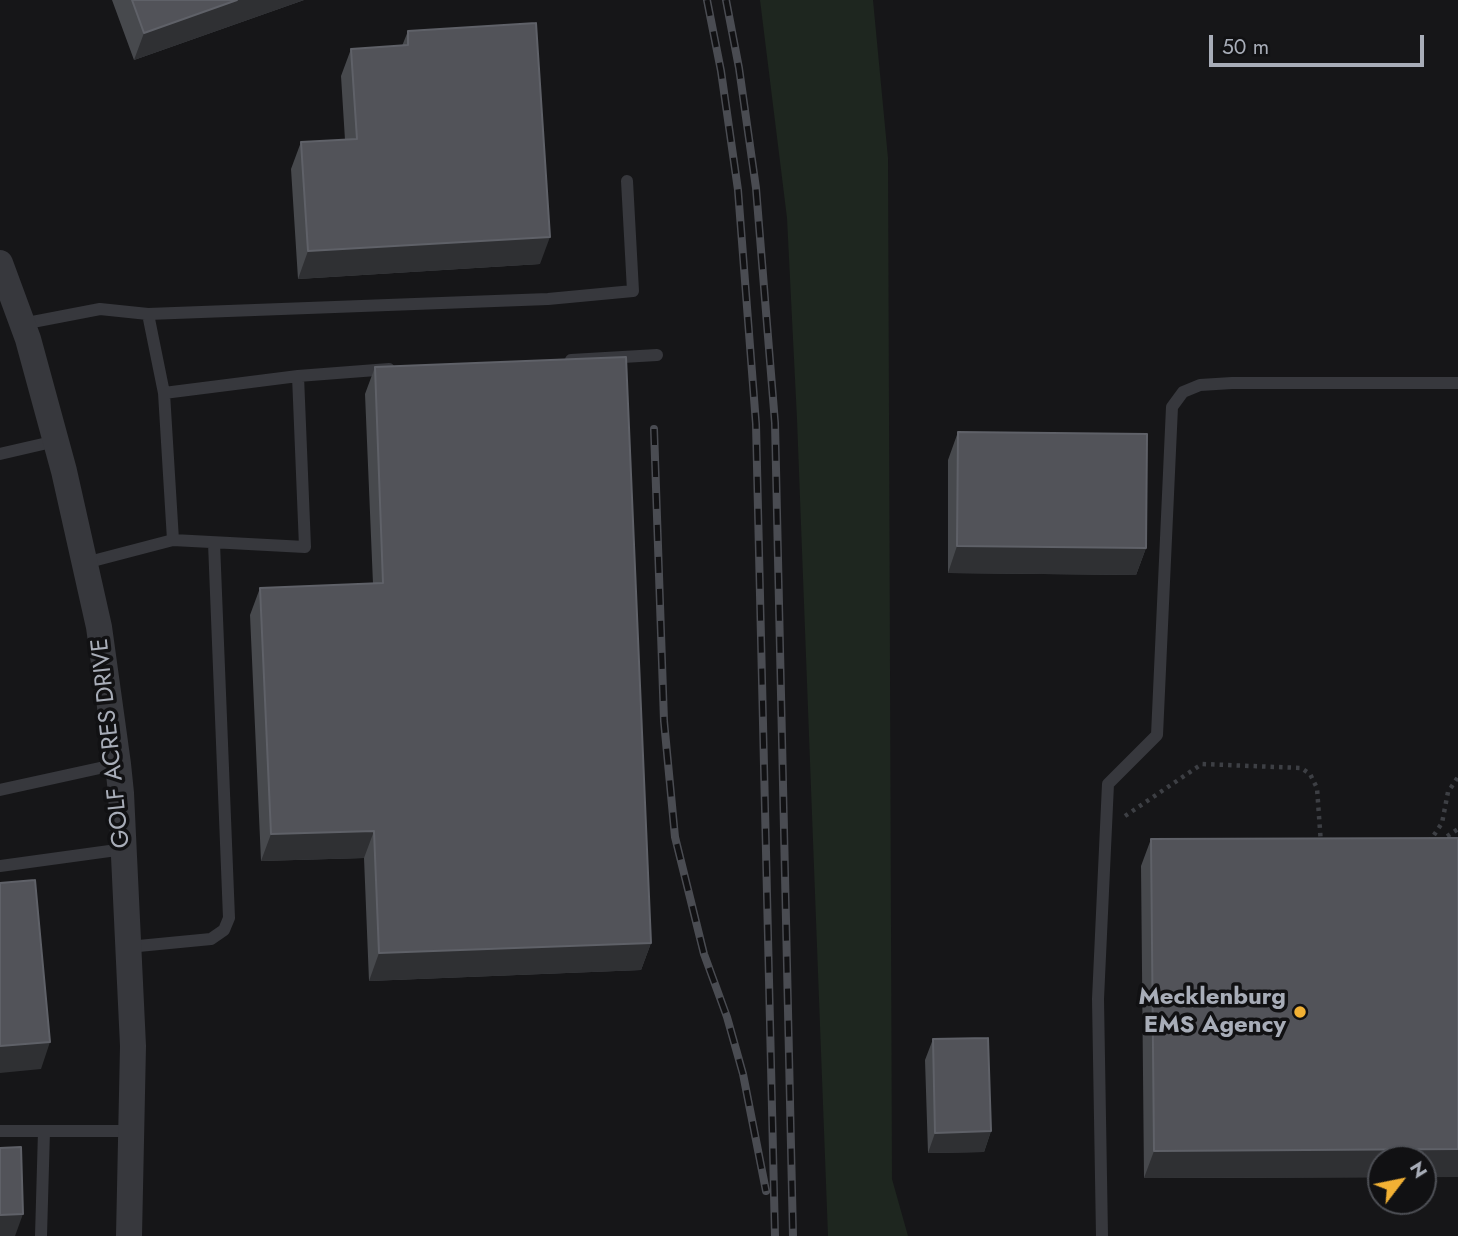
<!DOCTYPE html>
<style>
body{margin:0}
#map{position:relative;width:1458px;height:1236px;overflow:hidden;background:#161618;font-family:Jost,sans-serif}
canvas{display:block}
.north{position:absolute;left:1367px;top:1145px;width:70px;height:70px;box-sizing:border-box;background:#111113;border:2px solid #4d4f55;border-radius:50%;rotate:58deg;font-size:19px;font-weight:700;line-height:28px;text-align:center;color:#a8adb8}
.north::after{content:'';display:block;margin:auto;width:24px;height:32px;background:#f2b134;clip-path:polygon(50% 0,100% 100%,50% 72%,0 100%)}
.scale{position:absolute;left:1209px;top:35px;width:215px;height:32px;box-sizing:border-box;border:4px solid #a8adb8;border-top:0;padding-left:9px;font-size:21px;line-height:24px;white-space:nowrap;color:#a8adb8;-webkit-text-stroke:5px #111113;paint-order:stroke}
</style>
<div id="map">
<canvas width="1458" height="1236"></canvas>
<div class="north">N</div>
<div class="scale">50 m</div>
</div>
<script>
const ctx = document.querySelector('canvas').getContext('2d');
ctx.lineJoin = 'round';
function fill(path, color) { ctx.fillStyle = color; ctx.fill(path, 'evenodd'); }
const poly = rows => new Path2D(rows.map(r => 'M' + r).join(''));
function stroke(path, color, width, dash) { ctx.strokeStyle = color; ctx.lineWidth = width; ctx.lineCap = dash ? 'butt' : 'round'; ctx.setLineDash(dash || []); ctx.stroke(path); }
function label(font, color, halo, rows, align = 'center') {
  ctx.font = font + ' Jost,sans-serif'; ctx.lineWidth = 7; ctx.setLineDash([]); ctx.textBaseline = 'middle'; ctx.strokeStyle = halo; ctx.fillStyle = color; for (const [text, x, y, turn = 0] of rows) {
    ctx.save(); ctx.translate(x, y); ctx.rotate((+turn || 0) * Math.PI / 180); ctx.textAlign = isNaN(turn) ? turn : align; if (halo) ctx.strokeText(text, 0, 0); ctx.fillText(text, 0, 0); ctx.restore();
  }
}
fill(poly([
 [760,0,873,0,888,158,892,1179,908,1236,828,1236,797,419,787,218]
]), '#1e261f');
stroke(poly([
 [1125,816,1202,764,1301,768,1310,774,1317,788,1321,844],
 [1428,841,1432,838,1442,823,1448,792,1458,777],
 [1440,841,1458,829]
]), '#3d3f44', 4.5, [3.5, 5]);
stroke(poly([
 [22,324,100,309,148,314,548,299,633,291,627,181],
 [571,360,657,355],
 [298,376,389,369],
 [164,393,298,376,305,547,173,540],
 [0,454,56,441],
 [85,563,173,540,164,393,148,314],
 [0,790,118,764],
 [0,866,124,849],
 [128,947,211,939,224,930,229,918,214,543],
 [0,1131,131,1131],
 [41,1236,44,1131],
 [1102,1236,1098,999,1108,784,1157,735,1172,407,1183,392,1200,385,1232,383,1458,383]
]), '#37383d', 12);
stroke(poly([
 [0,263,28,339,64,471,99,627,118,764,121,793,133,1046,129,1236]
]), '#37383d', 26);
const rail = poly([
 [707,0,721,71,738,190,756,424,775,1236],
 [726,0,739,68,756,188,775,423,793,1236],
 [654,429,664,721,675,837,704,954,727,1017,743,1074,766,1191]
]);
stroke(rail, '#4a4c52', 8);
stroke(rail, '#111113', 5, [16]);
fill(poly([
 [112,0,304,0,134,60],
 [408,31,540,264,298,279,291,169,301,142,345,140,341,76,351,49,402,46],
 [375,367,651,943,641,970,369,981,364,858,261,861,250,615,260,588,373,584,365,394],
 [958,432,1146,548,1136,575,948,573,948,460],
 [1458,838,1458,1177,1144,1178,1141,866,1151,839],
 [933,1039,991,1131,984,1152,928,1153,925,1060]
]), '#47494d');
fill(poly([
 [237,0,304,0,134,60,144,33],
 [550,237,540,264,298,279,308,251],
 [957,546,1146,548,1136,575,948,573],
 [374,831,364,858,261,861,271,834],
 [651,943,641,970,369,981,379,953],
 [50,1042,41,1069,0,1073,0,1046],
 [991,1131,984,1152,928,1153,935,1133],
 [1458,1149,1458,1177,1423,1177,1423,1159,1381,1159,1381,1177,1144,1178,1154,1151],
 [23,1214,15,1236,0,1236,0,1215]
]), '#2f3033');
const building = poly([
 [132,0,237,0,144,33,132,0],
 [536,23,550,237,308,251,301,142,357,139,351,49,408,45,408,31,536,23],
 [626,357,651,943,379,953,374,831,271,834,260,588,383,583,375,367,626,357],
 [958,432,1147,434,1146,548,957,546,958,432],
 [1458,838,1458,1149,1154,1151,1151,839,1458,838],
 [35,880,50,1042,0,1046,0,883,35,880],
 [988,1038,991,1131,935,1133,933,1039,988,1038],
 [21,1147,23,1214,0,1215,0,1148,21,1147]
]);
fill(building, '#525359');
stroke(building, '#5f6168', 2);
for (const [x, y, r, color] of [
 [1300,1012,7,"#f2b134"]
]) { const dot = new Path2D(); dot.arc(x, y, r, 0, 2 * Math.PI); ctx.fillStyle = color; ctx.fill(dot); stroke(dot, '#111113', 2.5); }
label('24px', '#a8adb8', '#111113', [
 ["GOLF ACRES DRIVE",112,743,-96]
]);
label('bold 24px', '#a8adb8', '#111113', [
 ["Mecklenburg",1286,998],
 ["EMS Agency",1286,1026]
], 'right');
</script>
